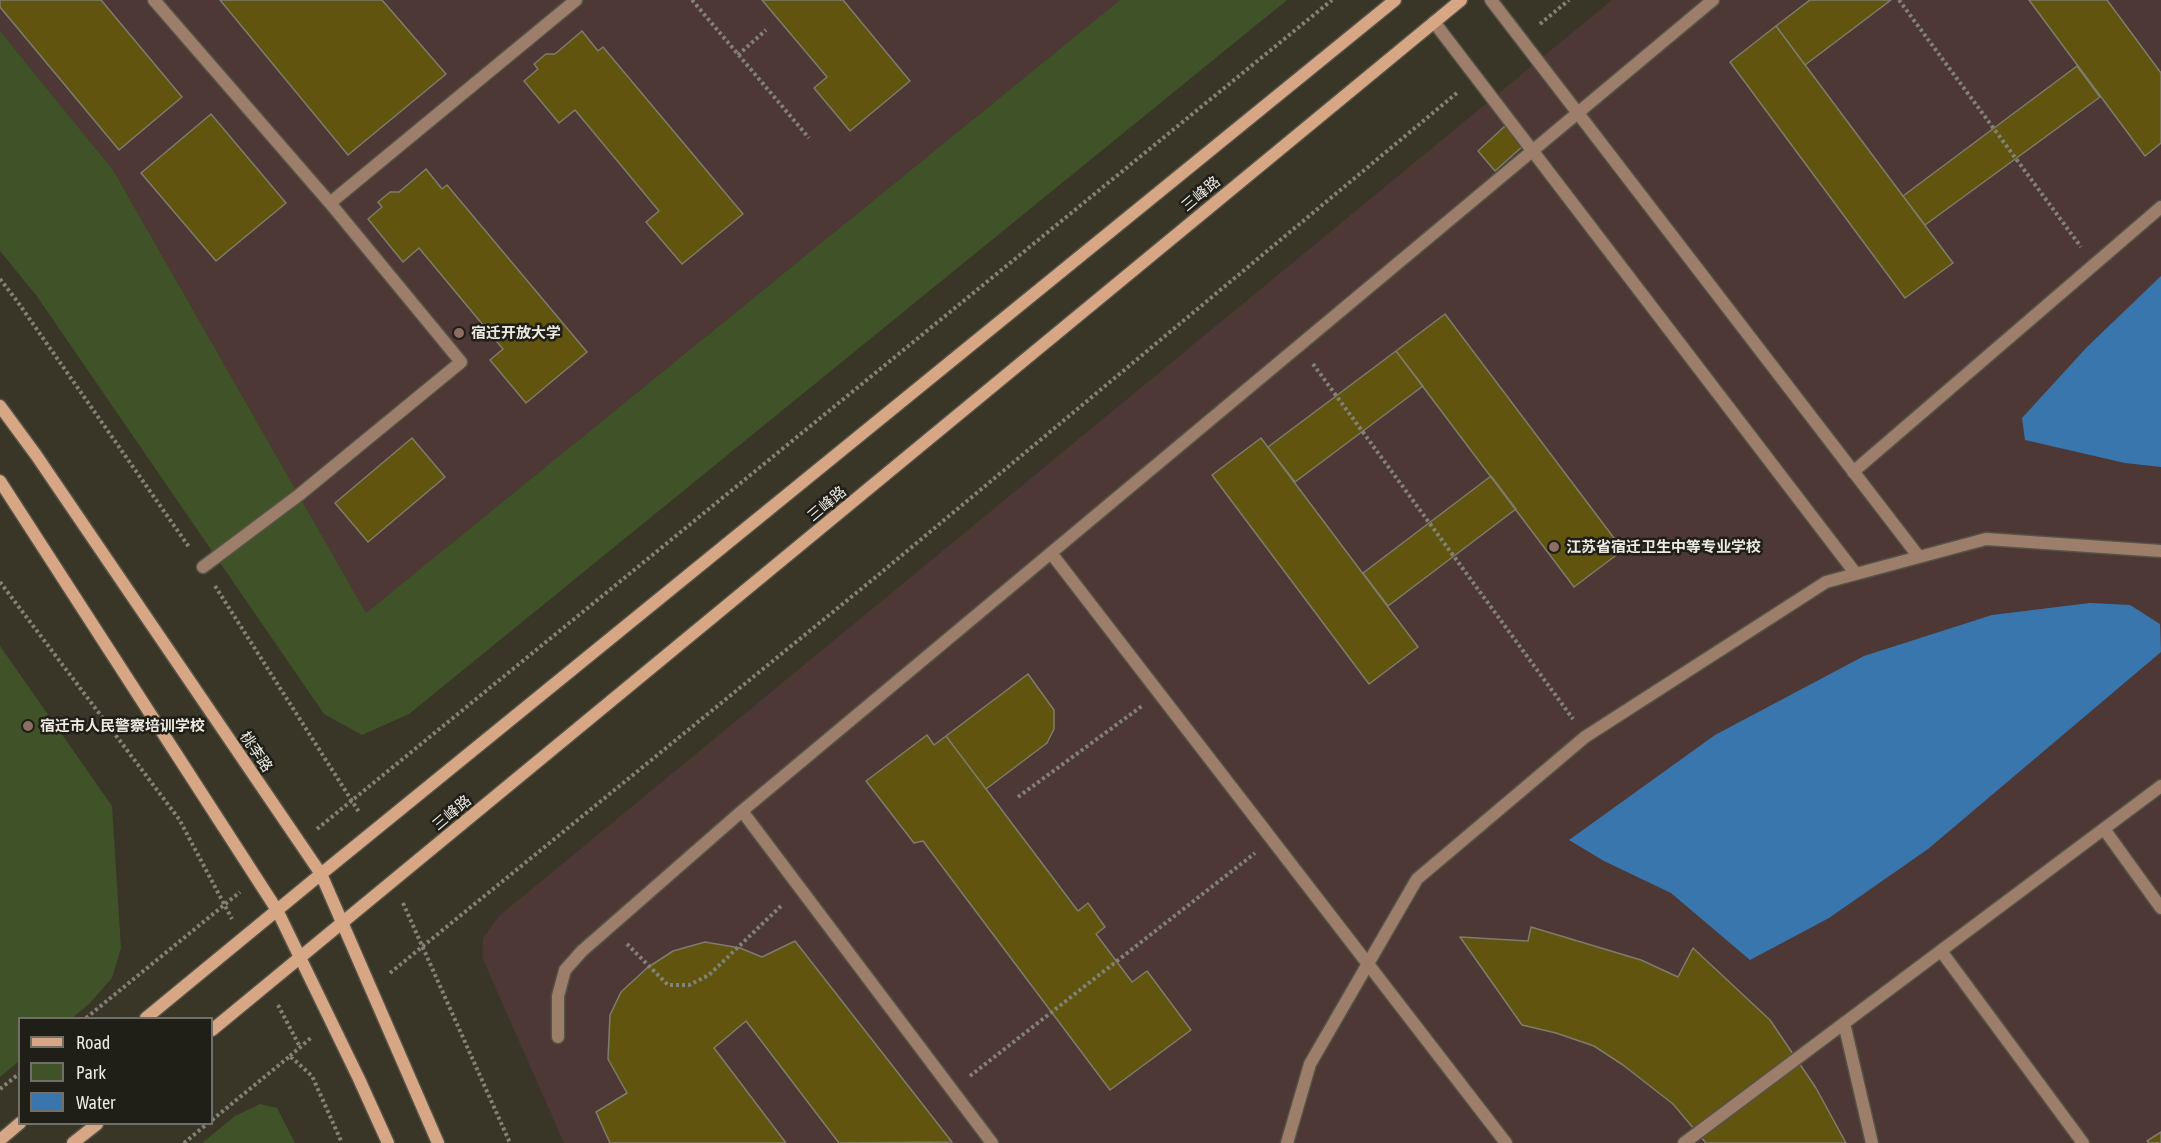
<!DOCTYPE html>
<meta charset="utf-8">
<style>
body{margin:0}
#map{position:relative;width:2161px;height:1143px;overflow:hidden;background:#393628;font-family:"Asap Condensed",sans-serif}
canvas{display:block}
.legend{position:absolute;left:18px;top:1017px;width:195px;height:108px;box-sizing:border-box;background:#1f1e17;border:2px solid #716f68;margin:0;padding:8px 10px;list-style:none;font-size:18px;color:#ebe9e1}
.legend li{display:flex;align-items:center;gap:12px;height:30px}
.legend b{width:30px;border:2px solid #716f68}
</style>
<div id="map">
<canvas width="2161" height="1143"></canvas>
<ul class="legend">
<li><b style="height:8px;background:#d7a785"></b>Road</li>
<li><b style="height:16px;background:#405227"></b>Park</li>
<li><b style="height:16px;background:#3976ae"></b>Water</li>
</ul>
</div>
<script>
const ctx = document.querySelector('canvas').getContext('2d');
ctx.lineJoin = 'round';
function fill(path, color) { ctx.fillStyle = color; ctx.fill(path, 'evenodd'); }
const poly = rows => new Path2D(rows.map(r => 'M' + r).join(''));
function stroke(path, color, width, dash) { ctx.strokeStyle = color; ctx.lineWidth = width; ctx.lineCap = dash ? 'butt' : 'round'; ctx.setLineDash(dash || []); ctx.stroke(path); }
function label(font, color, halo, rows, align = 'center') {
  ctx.font = font + ' "Asap Condensed","Noto Sans SC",sans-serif'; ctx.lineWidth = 5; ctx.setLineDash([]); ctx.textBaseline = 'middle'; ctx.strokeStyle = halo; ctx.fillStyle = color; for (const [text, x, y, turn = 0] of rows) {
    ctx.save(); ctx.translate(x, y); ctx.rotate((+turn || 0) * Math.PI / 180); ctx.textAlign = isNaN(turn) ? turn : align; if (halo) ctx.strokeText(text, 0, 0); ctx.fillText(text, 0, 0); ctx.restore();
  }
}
fill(poly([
 [0,0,1120,0,366,613,113,170,0,31],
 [1612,0,2161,0,2161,1143,564,1143,482,957,483,938,499,916]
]), '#4d3836');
fill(poly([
 [1120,0,1287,0,409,714,362,735,324,714,36,295,0,251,0,31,113,170,366,613],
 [0,646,112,806,121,948,112,978,89,1004,72,1018,20,1018,19,1061,0,1077],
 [260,1104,277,1108,295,1143,202,1143,235,1116]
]), '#405227');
fill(poly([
 [2161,276,2161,467,2125,463,2025,440,2022,418,2087,347],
 [2090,603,2130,605,2160,624,2161,652,1928,849,1829,918,1750,960,1671,893,1604,861,1569,840,1715,735,1864,656,1992,615]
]), '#3976ae');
const building = poly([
 [0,0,101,0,182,97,119,150,0,7,0,0],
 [220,0,382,0,446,74,348,155,220,0],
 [762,0,843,0,910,81,850,131,814,88,827,77,762,0],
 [1810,0,1891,0,1805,65,1776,26,1810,0],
 [2029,0,2107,0,2161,73,2161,143,2145,156,2029,0],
 [1776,26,1953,263,1905,298,1730,62,1776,26],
 [582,31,598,51,603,47,743,214,682,264,646,222,659,211,575,110,559,123,524,81,538,69,534,64,546,54,555,54,582,31],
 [2077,66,2100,97,1925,225,1903,196,2077,66],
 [211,114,286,203,216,261,141,173,211,114],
 [1505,126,1523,146,1495,171,1478,151,1505,126],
 [426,169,442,189,447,185,587,352,526,403,490,360,503,349,419,248,403,262,368,219,382,207,378,202,390,192,399,192,426,169],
 [1445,314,1623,550,1574,587,1396,351,1445,314],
 [1396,351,1423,386,1295,482,1268,447,1396,351],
 [412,438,445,477,368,542,335,503,412,438],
 [1261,438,1418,647,1369,684,1212,475,1261,438],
 [1491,476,1516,509,1388,606,1363,573,1491,476],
 [1028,674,1054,710,1054,729,1047,743,986,789,946,736,1028,674],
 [927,735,934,745,946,736,1078,911,1088,903,1105,927,1096,934,1132,982,1147,971,1191,1030,1110,1090,923,841,914,843,866,781,927,735],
 [1531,927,1641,960,1678,977,1693,948,1770,1020,1816,1088,1846,1143,1706,1143,1673,1104,1623,1065,1594,1046,1556,1033,1522,1025,1460,937,1528,941,1531,927],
 [795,941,952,1142,839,1143,746,1021,714,1048,786,1143,610,1143,596,1112,627,1093,608,1059,610,1015,621,992,647,968,673,951,705,942,740,948,762,957,795,941],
 [2161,1132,2161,1143,2149,1143,2147,1141,2161,1132]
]);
fill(building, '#60540e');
stroke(building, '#7f7c6c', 1.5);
const service = poly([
 [154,0,330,203,576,0],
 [1491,0,1919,557],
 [1434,22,1856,574],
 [1853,472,2161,207],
 [1051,553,1506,1143],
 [203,567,299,495,461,362,330,203],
 [2104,829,2161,908],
 [1941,951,2083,1143],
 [1844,1023,1872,1143],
 [558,1037,558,996,565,970,582,951,742,811],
 [992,1143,742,811,1713,0],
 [1287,1143,1310,1064,1417,879,1585,737,1826,582,1986,539,2161,551],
 [1684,1143,2161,786]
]);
const secondary = poly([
 [0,406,36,455,321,874,438,1143],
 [0,481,277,910,359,1079,388,1143],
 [146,1018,321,874,1395,0],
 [212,1030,1461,0],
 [0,1140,20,1123],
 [73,1143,97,1124]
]);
stroke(service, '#555346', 15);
stroke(secondary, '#555346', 15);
stroke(poly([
 [692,0,809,138],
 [1899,0,2081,247],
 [1540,24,1569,0],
 [738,55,766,30],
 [0,279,17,301,189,547],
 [1313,364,1573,719],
 [0,582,179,819,232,919],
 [215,586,359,812],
 [1018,797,1142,706],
 [317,829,1332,0],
 [403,903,510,1143],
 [627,944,668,985,689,985,709,975,782,905],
 [390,973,877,576,1458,92],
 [278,1005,300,1047],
 [86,1018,240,892],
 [290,1056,312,1037],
 [970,1076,1255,853],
 [0,1089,20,1073],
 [212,1120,290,1056,312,1076,342,1143],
 [184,1143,207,1124]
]), '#848176', 4, [3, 3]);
stroke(service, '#9d7e6a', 12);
stroke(secondary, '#d7a785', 12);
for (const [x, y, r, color] of [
 [459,333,6,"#8d6e63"],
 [1554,547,6,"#8d6e63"],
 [28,726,6,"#8d6e63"]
]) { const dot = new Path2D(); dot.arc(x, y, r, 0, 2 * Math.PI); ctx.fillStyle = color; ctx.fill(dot); stroke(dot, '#1f1e17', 2); }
label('15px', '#ebe9e1', '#1f1e17', [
 ["三峰路",1201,194,-40],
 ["三峰路",827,504,-40],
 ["桃李路",256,752,56],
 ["三峰路",452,813,-40]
]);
label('bold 15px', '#ebe9e1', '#1f1e17', [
 ["宿迁开放大学",471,333],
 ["江苏省宿迁卫生中等专业学校",1566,547],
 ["宿迁市人民警察培训学校",40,726]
], 'left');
</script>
